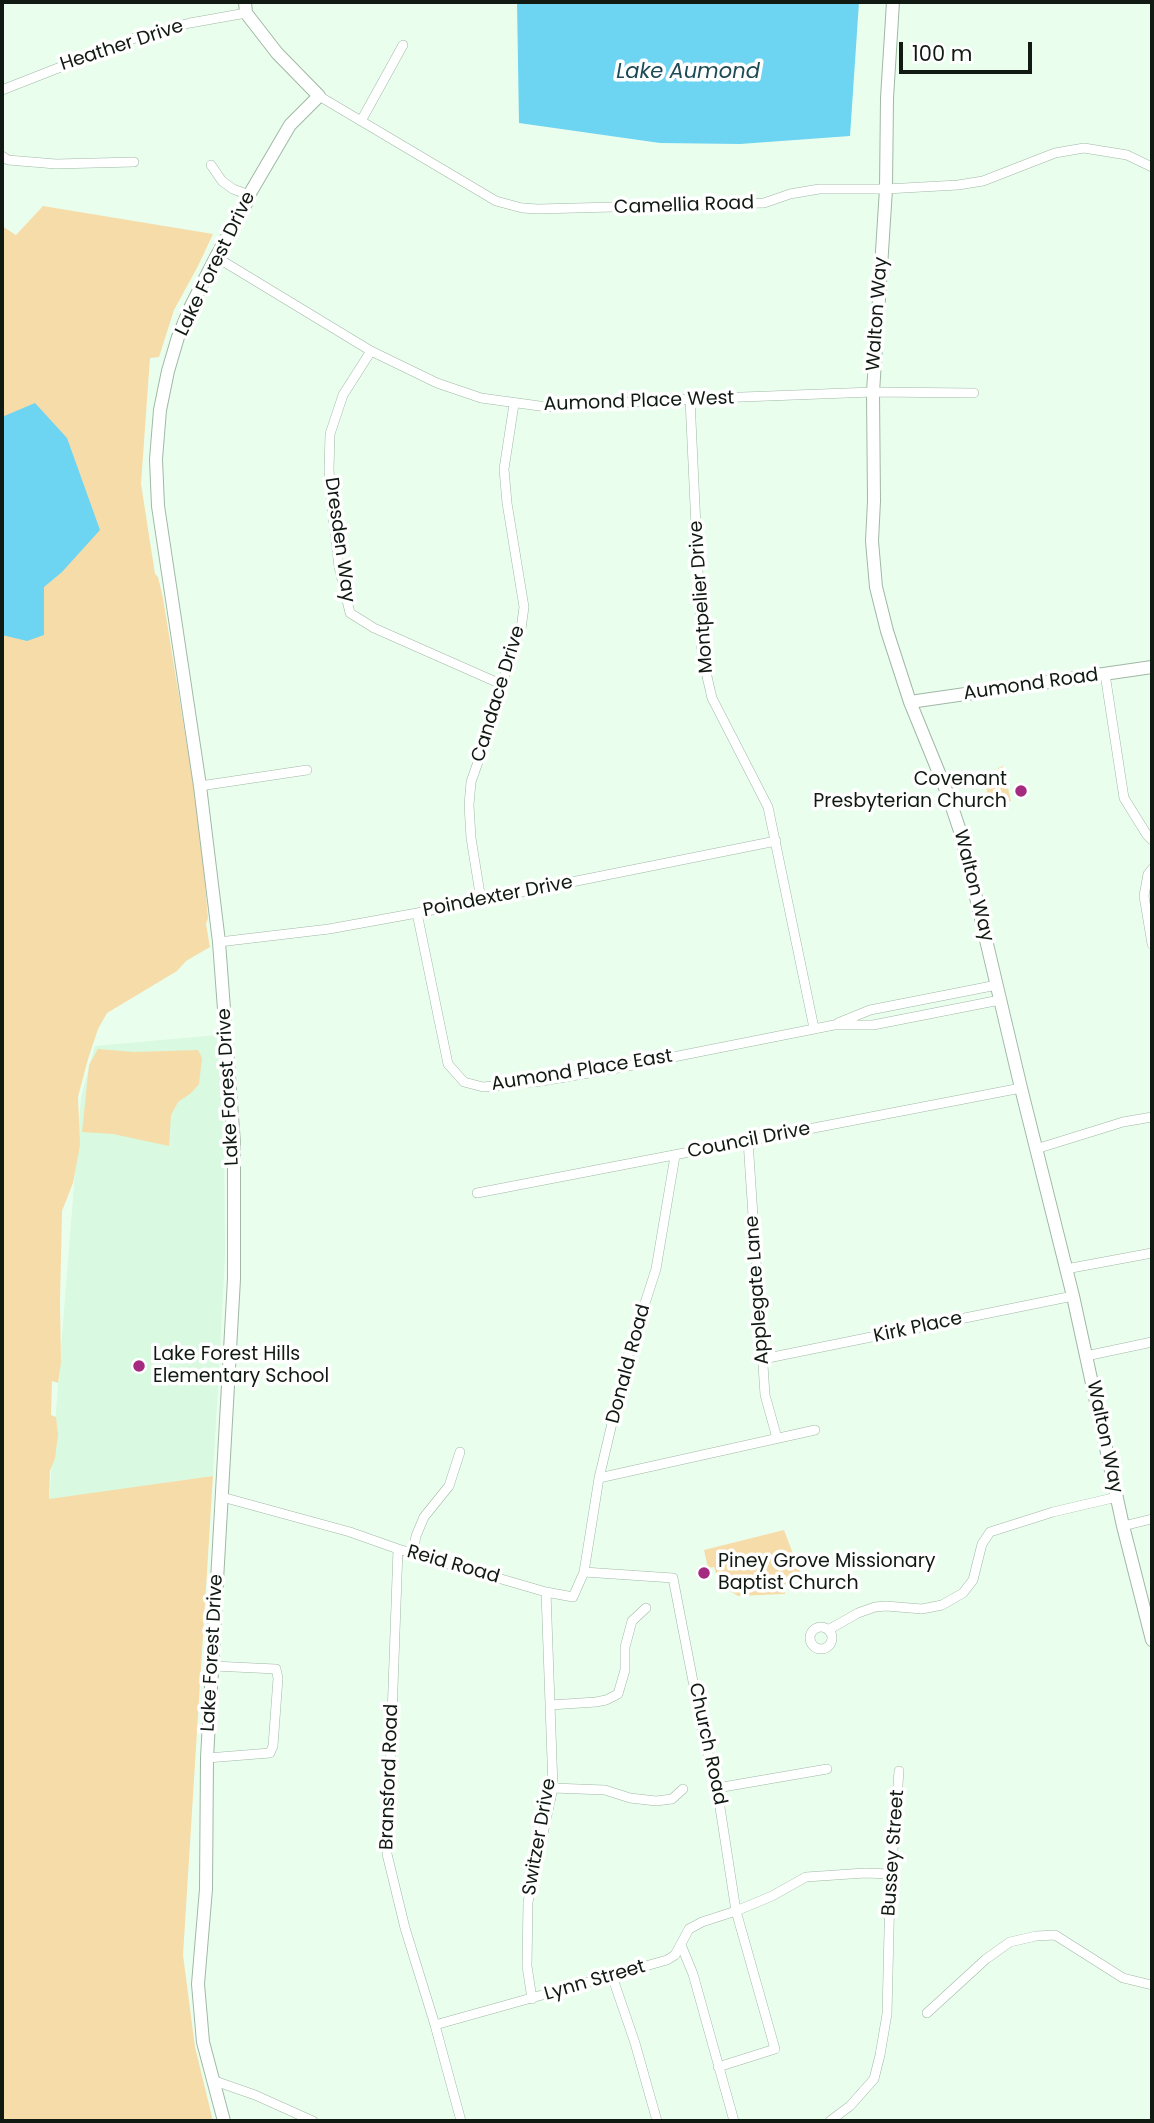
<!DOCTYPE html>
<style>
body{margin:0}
#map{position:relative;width:1154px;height:2123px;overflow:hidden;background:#eafeee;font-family:Poppins,sans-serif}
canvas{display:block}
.frame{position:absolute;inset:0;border:4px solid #101912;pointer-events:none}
.scale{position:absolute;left:899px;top:42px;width:133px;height:32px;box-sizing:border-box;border:4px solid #101912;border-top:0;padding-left:9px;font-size:21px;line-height:24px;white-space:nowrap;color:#101912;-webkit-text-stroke:5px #fff;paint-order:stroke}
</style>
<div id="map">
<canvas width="1154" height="2123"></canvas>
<div class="frame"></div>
<div class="scale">100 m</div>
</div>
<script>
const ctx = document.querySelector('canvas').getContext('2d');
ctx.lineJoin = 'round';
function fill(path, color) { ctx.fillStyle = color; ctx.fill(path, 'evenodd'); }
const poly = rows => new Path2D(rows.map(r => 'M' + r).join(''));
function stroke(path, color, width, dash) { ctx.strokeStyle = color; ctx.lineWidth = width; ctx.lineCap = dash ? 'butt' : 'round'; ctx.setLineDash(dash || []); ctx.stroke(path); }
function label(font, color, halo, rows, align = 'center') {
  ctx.font = font + ' Poppins,sans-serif'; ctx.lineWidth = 7; ctx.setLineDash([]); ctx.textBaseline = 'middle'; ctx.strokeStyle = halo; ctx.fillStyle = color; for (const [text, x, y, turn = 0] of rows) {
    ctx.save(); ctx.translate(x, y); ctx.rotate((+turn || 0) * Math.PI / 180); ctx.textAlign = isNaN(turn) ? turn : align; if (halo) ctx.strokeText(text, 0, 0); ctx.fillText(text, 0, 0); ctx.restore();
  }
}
fill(poly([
 [217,1035,224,1132,225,1257,213,1476,49,1500,81,1097,95,1046]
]), '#d9f9e0');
fill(poly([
 [43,206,213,234,198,266,174,310,159,357,150,358,141,484,155,574,158,577,163,598,200,826,208,918,206,924,210,947,186,961,177,971,107,1013,98,1029,88,1059,78,1097,80,1145,73,1183,62,1211,60,1302,61,1362,58,1383,52,1381,51,1415,56,1417,58,1435,55,1458,50,1471,49,1499,213,1476,183,1955,195,2047,213,2121,2,2121,2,226,16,235],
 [1003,766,1011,801,990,806,985,781,999,773,998,768],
 [98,1049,134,1052,198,1050,202,1058,199,1084,191,1093,178,1102,171,1115,169,1146,113,1134,82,1132,89,1065],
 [784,1530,801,1575,786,1581,785,1594,738,1596,719,1584,714,1567,708,1568,704,1550]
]), '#f6dca9');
fill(poly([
 [517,2,859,2,850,136,740,144,660,143,519,123],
 [35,403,67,438,100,530,62,572,44,587,44,635,27,641,2,635,2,417]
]), '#6dd4f1');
const street = poly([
 [2,90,145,34,190,23,246,13],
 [319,96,496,201,522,208,538,209,764,203,790,194,819,189,886,189,958,185,983,181,1055,153,1084,148,1127,155,1152,167],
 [361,121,403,45],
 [2,156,8,160,56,164,134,162],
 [211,165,222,181,233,189,249,195],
 [216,257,371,351,437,383,481,398,547,407,690,399,873,392,974,393],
 [371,351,343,395,330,434,329,470,333,516,339,567,350,613,374,628,503,685],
 [690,399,702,655,712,698,768,807,814,1028],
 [1105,674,1124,798,1147,835,1152,840],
 [200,786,307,770],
 [1152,869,1148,874,1144,896,1152,944],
 [481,900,471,838,469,805,471,782,491,725,509,660,521,629,524,607,507,503,504,469,514,404],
 [417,913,448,1064,464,1082,483,1087,542,1081,618,1068,834,1025,873,1025,1000,1000],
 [219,942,329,929,417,913,776,841],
 [838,1023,870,1010,997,985],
 [748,1141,765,1395,777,1438],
 [1036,1149,1123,1122,1152,1117],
 [477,1193,1021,1088],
 [1066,1269,1152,1253],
 [1086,1356,1152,1342],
 [763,1359,1073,1296],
 [599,1478,815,1430],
 [222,1497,350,1532,398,1549,546,1592,573,1597,584,1572,673,1578,703,1733,717,1788,736,1911,775,2049,718,2067],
 [1123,1526,1152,1519],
 [398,1549,387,1854,405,1928,435,2025,461,2121],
 [413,1553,416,1536,424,1517,449,1486,460,1452],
 [584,1572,599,1478,628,1356,656,1269,675,1156],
 '810 1638a11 11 0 1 1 22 0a11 11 0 1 1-22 0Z',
 [828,1630,858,1613,875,1607,886,1606,922,1609,942,1605,963,1593,973,1580,982,1544,990,1532,1053,1512,1117,1497],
 [550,1705,596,1702,606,1700,618,1694,625,1670,625,1647,632,1621,646,1608],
 [207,1758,270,1753,273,1746,278,1678,276,1669,213,1666],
 [553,1788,605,1790,630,1798,656,1801,672,1799,683,1789],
 [717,1788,827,1769],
 [681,1945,693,1974,734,2121],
 [612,1976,635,2043,657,2121],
 [532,1999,527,1966,528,1902,553,1788,546,1592],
 [927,2013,986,1959,1010,1942,1036,1936,1055,1935,1123,1978,1152,1985],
 [435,2025,667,1960,675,1955,689,1929,702,1922,736,1911,772,1896,806,1877,865,1873,891,1874],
 [212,2080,255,2095,313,2121],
 [830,2121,850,2106,874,2079,880,2055,887,2014,890,1890,899,1771]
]);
const secondary = poly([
 [893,2,887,98,886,189,873,392,874,501,872,541,876,587,887,631,910,702,948,795,961,834,1021,1088,1073,1296,1123,1526,1152,1640],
 [910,702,1152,667],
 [224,2121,203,2042,198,1984,206,1889,207,1758,234,1279,234,1143,219,942,200,786,158,506,156,459,160,410,168,371,178,337,191,306,216,257,248,200,249,195,290,125,319,96,277,53,246,13,245,2]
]);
stroke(street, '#a0b8a5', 10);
stroke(secondary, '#a0b8a5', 14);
stroke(street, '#fff', 9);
stroke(secondary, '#fff', 12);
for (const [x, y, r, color] of [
 [1021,791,7,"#a42b80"],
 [139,1366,7,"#a42b80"],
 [704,1573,7,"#a42b80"]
]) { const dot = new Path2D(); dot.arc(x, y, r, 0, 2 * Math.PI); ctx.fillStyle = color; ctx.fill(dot); stroke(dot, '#fff', 2.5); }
label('19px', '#101912', '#fff', [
 ["Heather Drive",122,46,-18],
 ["Camellia Road",684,206,-2],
 ["Lake Forest Drive",216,264,-64],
 ["Walton Way",878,314,-86],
 ["Aumond Place West",639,402,-2],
 ["Dresden Way",339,540,82],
 ["Montpelier Drive",702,597,-94],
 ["Aumond Road",1031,685,-8],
 ["Candace Drive",499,694,-73],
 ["Walton Way",973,886,76],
 ["Poindexter Drive",498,897,-11],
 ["Aumond Place East",582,1071,-9],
 ["Lake Forest Drive",229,1087,-93],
 ["Council Drive",749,1141,-11],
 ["Applegate Lane",758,1290,-94],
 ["Kirk Place",918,1328,-12],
 ["Donald Road",629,1364,-75],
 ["Walton Way",1104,1437,78],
 ["Reid Road",453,1565,16],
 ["Lake Forest Drive",213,1653,-87],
 ["Church Road",707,1744,78],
 ["Bransford Road",390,1777,-88],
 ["Switzer Drive",540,1837,-80],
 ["Bussey Street",894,1853,-86],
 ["Lynn Street",595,1981,-16]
]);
label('19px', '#101912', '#fff', [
 ["Covenant",1007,780,"right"],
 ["Presbyterian Church",1007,802,"right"],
 ["Lake Forest Hills",153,1355],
 ["Elementary School",153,1377],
 ["Piney Grove Missionary",718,1562],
 ["Baptist Church",718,1584]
], 'left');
label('italic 21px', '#1d4a57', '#fff', [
 ["Lake Aumond",688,73]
]);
</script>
